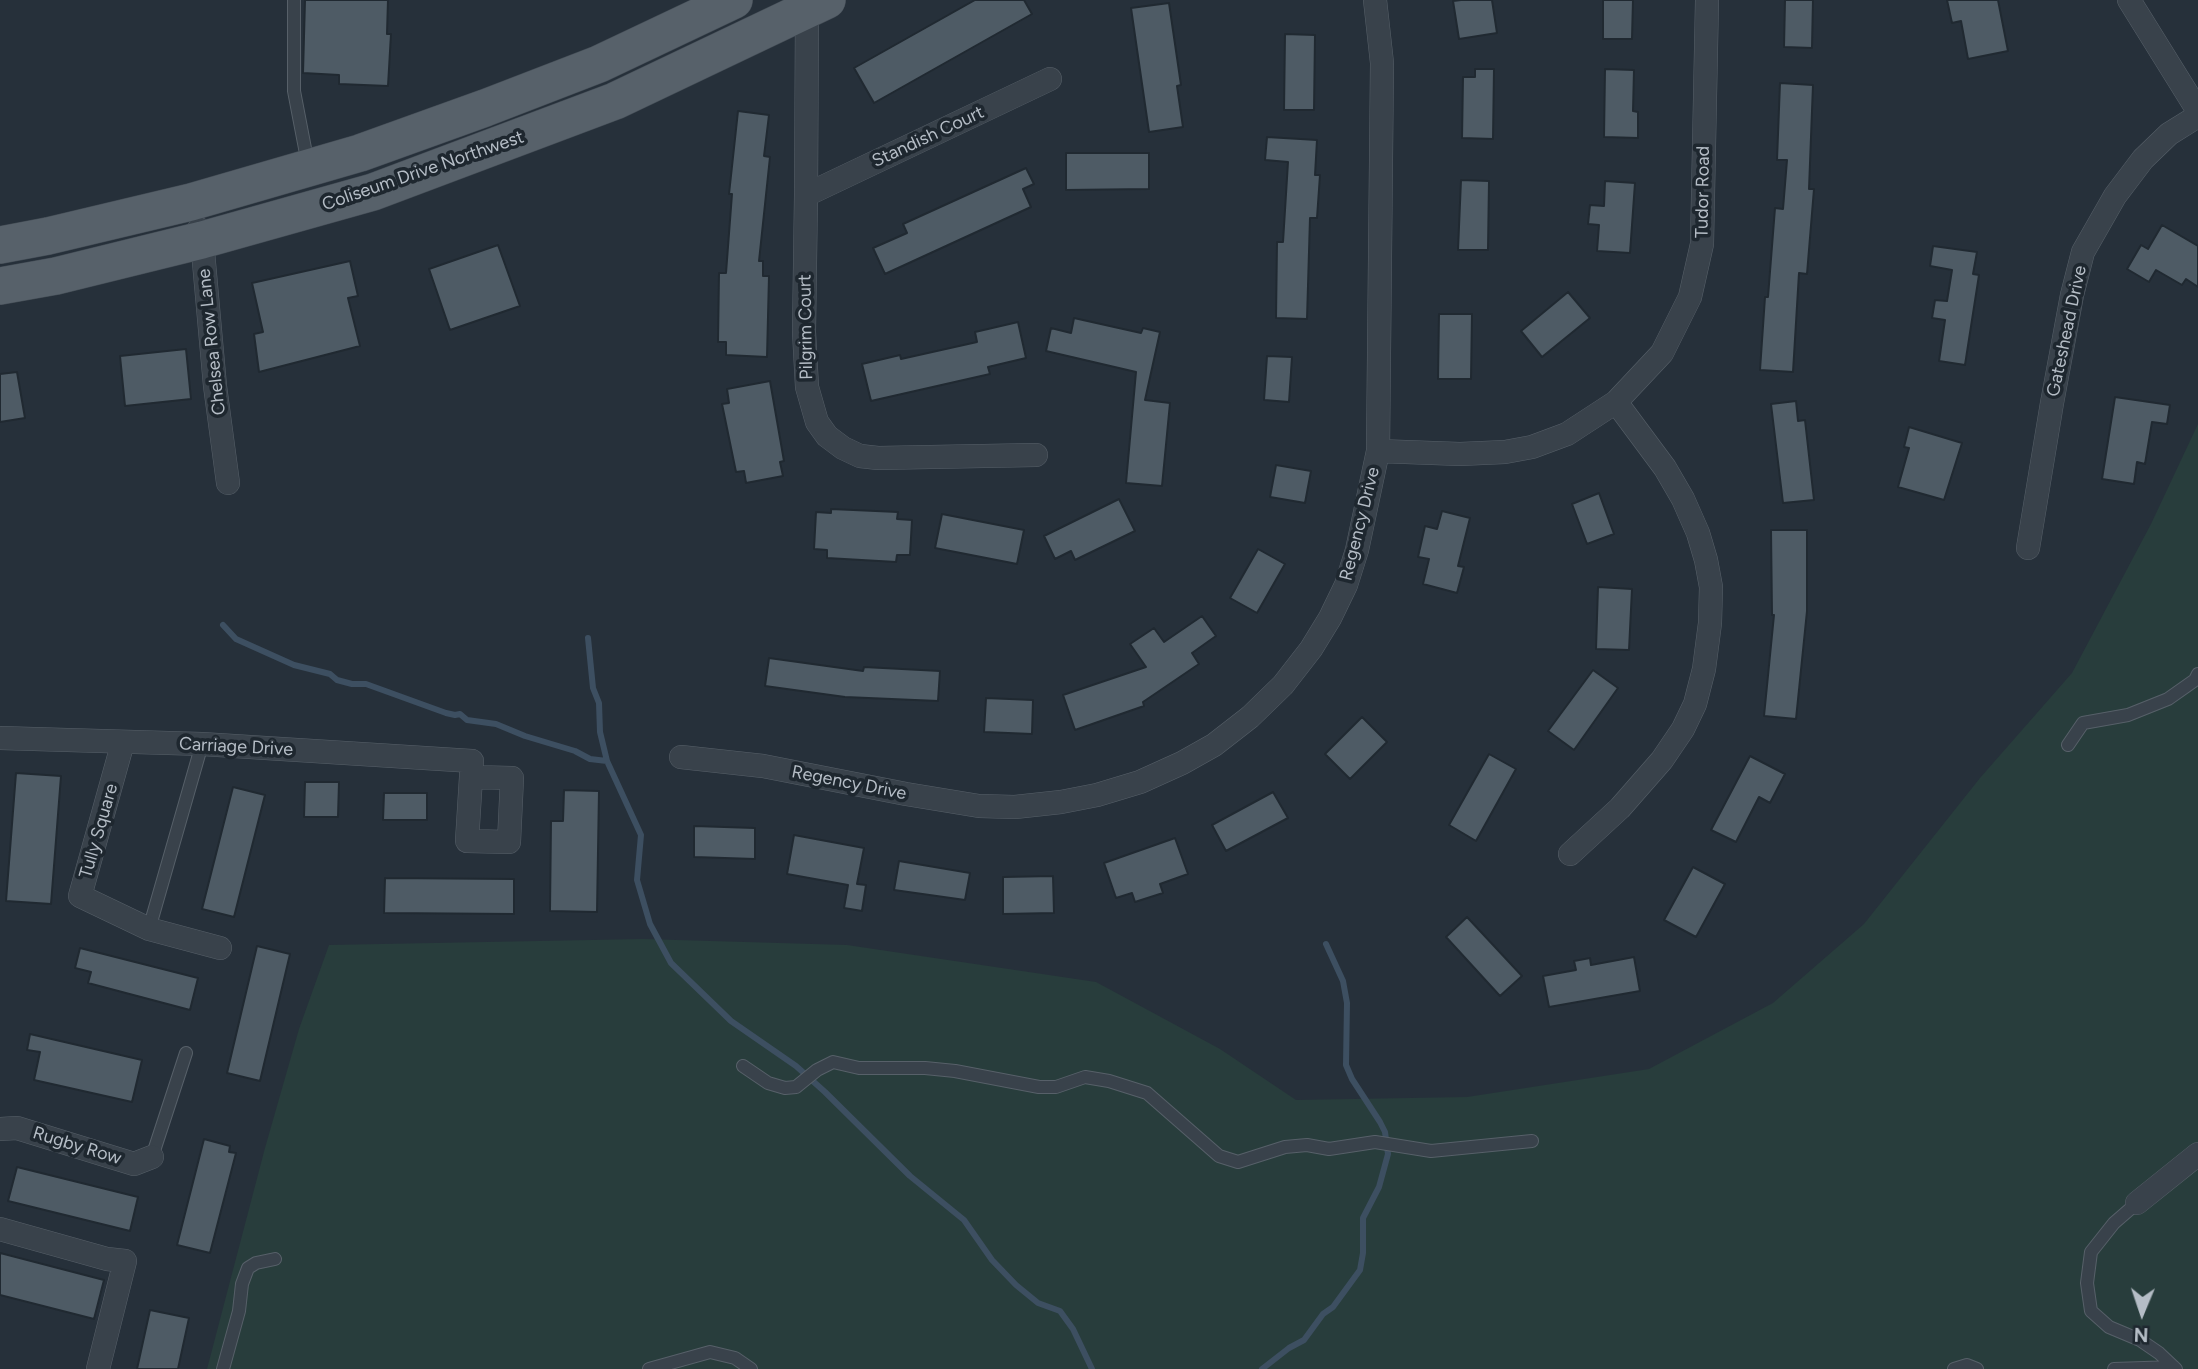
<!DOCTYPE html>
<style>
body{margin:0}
#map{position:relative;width:2198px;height:1369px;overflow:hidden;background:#26303a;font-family:Figtree,sans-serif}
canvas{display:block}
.north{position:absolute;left:2107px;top:1278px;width:70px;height:70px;-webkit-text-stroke:5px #1e272f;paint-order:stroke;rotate:182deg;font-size:19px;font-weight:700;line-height:28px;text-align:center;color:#b5bdc6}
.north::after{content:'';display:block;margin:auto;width:24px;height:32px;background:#b5bdc6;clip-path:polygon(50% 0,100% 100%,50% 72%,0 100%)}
</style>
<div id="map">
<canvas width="2198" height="1369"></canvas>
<div class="north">N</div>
</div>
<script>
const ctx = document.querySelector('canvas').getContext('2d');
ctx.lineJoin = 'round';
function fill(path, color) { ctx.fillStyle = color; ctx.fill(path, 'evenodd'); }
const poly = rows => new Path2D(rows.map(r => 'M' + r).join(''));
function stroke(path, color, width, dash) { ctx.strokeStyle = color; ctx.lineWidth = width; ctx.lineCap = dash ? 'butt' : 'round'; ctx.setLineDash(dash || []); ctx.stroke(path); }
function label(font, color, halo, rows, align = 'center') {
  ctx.font = font + ' Figtree,sans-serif'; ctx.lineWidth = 7; ctx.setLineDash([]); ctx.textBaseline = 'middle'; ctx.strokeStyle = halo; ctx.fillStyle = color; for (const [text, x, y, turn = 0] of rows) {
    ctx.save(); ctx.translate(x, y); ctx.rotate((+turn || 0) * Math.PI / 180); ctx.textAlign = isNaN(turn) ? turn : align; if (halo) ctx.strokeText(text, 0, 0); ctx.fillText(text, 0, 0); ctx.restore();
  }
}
fill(poly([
 [2198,424,2198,1369,207,1369,265,1148,299,1029,329,945,643,939,847,945,1096,982,1220,1049,1296,1100,1467,1097,1649,1069,1773,1003,1864,924,1980,778,2072,673,2151,524]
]), '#283d3c');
stroke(poly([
 [223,625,236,639,294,665,330,674,337,680,352,684,366,684,446,713,455,715,460,714,467,720,496,724,525,736,575,751,590,759,607,761],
 [588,638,593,688,599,703,600,732,607,761,641,835,637,880,650,924,671,963,731,1021,796,1066,825,1092,910,1176,964,1220,992,1260,1016,1285,1038,1303,1060,1311,1073,1329,1092,1369],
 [1262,1369,1289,1348,1304,1340,1323,1314,1333,1307,1360,1270,1363,1253,1363,1218,1379,1187,1388,1154,1385,1132,1380,1122,1352,1079,1346,1065,1347,1003,1343,981,1326,944]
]), '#3d4f61', 6);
const building = poly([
 [305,0,388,0,387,34,391,34,388,86,339,84,339,75,303,73,305,0],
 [975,0,1024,0,1032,14,874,103,854,68,975,0],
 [1461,0,1492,0,1497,33,1459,39,1453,1,1461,0],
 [1603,0,1633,0,1632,39,1603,39,1603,0],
 [1785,0,1813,0,1812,48,1784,47,1785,0],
 [1947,0,1998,0,2008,51,1968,59,1961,21,1952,23,1947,0],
 [1169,3,1181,85,1177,86,1183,127,1149,132,1131,8,1169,3],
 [1285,34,1315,35,1314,110,1284,110,1285,34],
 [1475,69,1494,69,1493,139,1462,138,1463,77,1475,77,1475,69],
 [1605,69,1634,70,1633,111,1638,112,1638,138,1604,137,1605,69],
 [1780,83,1813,85,1809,189,1814,189,1807,274,1799,273,1793,372,1760,370,1765,297,1768,297,1775,208,1783,209,1787,160,1777,160,1780,83],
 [738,111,769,115,764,156,770,157,759,261,763,261,763,276,769,276,767,357,726,355,726,342,718,342,719,273,726,273,732,194,729,194,738,111],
 [1267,137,1317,140,1315,175,1320,175,1317,218,1310,218,1307,319,1276,318,1277,242,1283,242,1288,162,1265,160,1267,137],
 [1066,153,1149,153,1149,189,1066,190,1066,153],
 [1026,168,1034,184,1023,189,1031,207,885,274,873,248,907,233,903,224,1026,168],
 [1461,180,1489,181,1488,250,1458,250,1461,180],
 [1605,181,1635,183,1630,253,1597,251,1599,225,1588,224,1590,205,1604,206,1605,181],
 [2162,225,2198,246,2198,287,2186,279,2182,285,2156,270,2149,282,2127,269,2141,245,2148,249,2162,225],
 [498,245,520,306,450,330,429,269,498,245],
 [1933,246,1977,252,1973,274,1979,275,1965,365,1939,361,1945,320,1932,318,1935,300,1947,301,1952,270,1930,266,1933,246],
 [350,261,358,296,348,298,360,346,259,372,254,334,263,332,252,283,350,261],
 [1568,292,1590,318,1542,357,1521,331,1568,292],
 [1439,314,1472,314,1471,379,1438,379,1439,314],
 [1074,318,1141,333,1143,328,1160,332,1145,400,1170,403,1162,486,1126,483,1136,372,1046,351,1051,328,1071,333,1074,318],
 [1018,322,1026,358,988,367,990,374,871,401,862,364,900,355,901,359,977,342,975,332,1018,322],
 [186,349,191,399,125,406,120,356,186,349],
 [1267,356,1292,357,1289,402,1264,400,1267,356],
 [17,372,25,418,0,422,0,374,17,372],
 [770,381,784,461,780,462,783,476,746,483,744,471,736,472,722,404,729,403,727,389,770,381],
 [2115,397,2170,405,2167,424,2152,422,2145,464,2137,462,2134,484,2102,479,2115,397],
 [1796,401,1798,421,1805,420,1814,500,1783,503,1771,404,1796,401],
 [1909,427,1962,443,1944,500,1898,487,1909,448,1904,447,1909,427],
 [1276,465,1311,471,1305,503,1270,497,1276,465],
 [1599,493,1614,534,1587,544,1572,504,1599,493],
 [1119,499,1135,531,1075,560,1071,551,1055,559,1044,536,1119,499],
 [831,509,898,512,897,519,912,520,910,555,897,555,896,562,827,558,827,550,814,549,816,512,831,513,831,509],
 [1442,511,1470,518,1458,566,1464,567,1457,593,1423,584,1429,559,1418,557,1425,526,1437,529,1442,511],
 [942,514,1024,530,1017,564,935,548,942,514],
 [1771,530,1807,530,1807,611,1796,719,1764,716,1774,615,1772,615,1771,530],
 [1258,549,1285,564,1257,613,1230,598,1258,549],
 [1598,587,1632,589,1629,650,1596,649,1598,587],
 [1202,616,1216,636,1192,653,1199,664,1143,702,1144,706,1075,730,1063,695,1146,667,1130,644,1154,628,1164,642,1202,616],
 [769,658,863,671,864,667,940,671,938,701,845,697,765,686,769,658],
 [1593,670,1618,688,1574,750,1548,731,1593,670],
 [986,698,1033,700,1032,734,984,732,986,698],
 [1362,717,1387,742,1350,779,1325,754,1362,717],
 [1489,754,1516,769,1476,841,1449,825,1489,754],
 [1750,756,1785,774,1770,803,1759,797,1736,842,1711,830,1750,756],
 [16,773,61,776,51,904,6,901,16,773],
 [305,782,339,782,338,817,304,817,305,782],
 [233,787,265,795,234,917,202,909,233,787],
 [564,790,599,791,597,912,550,911,551,821,563,821,564,790],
 [1273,792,1288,818,1226,851,1212,825,1273,792],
 [384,793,427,793,427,820,383,820,384,793],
 [694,826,755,828,755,859,694,857,694,826],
 [794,835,864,848,857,884,866,885,862,911,844,908,848,885,787,874,794,835],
 [1175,838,1188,874,1160,884,1163,893,1135,902,1132,893,1116,898,1104,863,1175,838],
 [899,861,970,873,965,900,894,890,899,861],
 [1693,867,1725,884,1696,937,1664,920,1693,867],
 [1053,876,1054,913,1003,914,1003,877,1053,876],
 [385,878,514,879,514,914,384,913,385,878],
 [1467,917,1522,976,1500,996,1446,937,1467,917],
 [257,946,290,954,260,1081,227,1073,257,946],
 [80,948,198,978,190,1010,88,983,91,972,75,968,80,948],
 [1634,957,1640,991,1549,1007,1543,976,1576,970,1574,961,1590,958,1591,965,1634,957],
 [30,1034,142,1060,132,1102,34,1080,40,1052,27,1050,30,1034],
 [204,1139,230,1146,229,1152,236,1153,210,1253,177,1245,204,1139],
 [17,1167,138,1197,130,1231,8,1201,17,1167],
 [0,1253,104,1280,94,1319,0,1295,0,1253],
 [150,1310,189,1318,178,1369,137,1369,150,1310]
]);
fill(building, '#4e5b65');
stroke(building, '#202931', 2);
const lane = poly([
 [294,0,294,91,308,164],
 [2068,745,2083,723,2128,715,2168,699,2195,680,2198,674],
 [149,929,202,744],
 [743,1066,768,1083,785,1088,796,1087,817,1070,833,1062,859,1068,925,1068,955,1071,1039,1087,1056,1087,1085,1077,1109,1081,1147,1093,1219,1156,1238,1162,1285,1147,1307,1145,1329,1149,1375,1142,1431,1151,1532,1141],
 [152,1157,186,1053],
 [2137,1203,2114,1223,2091,1252,2087,1283,2091,1311,2109,1327,2140,1340,2159,1353,2176,1369],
 [223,1369,239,1311,242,1284,248,1268,256,1263,275,1259],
 [649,1369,710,1352,735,1358,751,1369],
 [1954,1369,1967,1365,1977,1369],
 [2114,1369,2174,1367]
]);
const street = poly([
 [805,0,807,11,806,195,804,332,807,387,817,422,827,436,843,448,860,456,878,458,1036,455],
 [2129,0,2198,111],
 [806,195,1050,79],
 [199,229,202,240,215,386,228,483],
 [1378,451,1460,454,1505,452,1532,447,1567,434,1616,402,1662,353,1690,297,1702,244,1707,0],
 [2028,548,2052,403,2072,295,2083,252,2115,196,2143,159,2169,134,2198,116],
 [0,738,202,744,472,761,467,841,509,842,512,778,471,777],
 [123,742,80,896,149,929,220,948],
 [681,757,763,766,906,794,979,806,1015,807,1061,802,1097,795,1140,782,1182,763,1214,745,1250,717,1283,685,1311,649,1330,618,1346,585,1357,550,1378,451,1382,63,1375,0],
 [1570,854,1620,808,1662,760,1683,729,1695,704,1704,669,1710,623,1711,587,1706,560,1698,533,1683,499,1665,468,1616,402],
 [0,1129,17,1128,134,1164,152,1157],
 [2137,1203,2198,1154],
 [0,1229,107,1259,125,1261,98,1369]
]);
const primary = poly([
 [0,245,48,236,191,202,360,153,485,108,599,64,734,0],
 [0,286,56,276,202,240,373,192,615,101,827,0]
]);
stroke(lane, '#576069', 14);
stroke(street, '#576069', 24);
stroke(primary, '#424b54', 38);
stroke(lane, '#39424b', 12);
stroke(street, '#39424b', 23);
stroke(primary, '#57616a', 37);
label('18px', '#b5bdc6', '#1e272f', [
 ["Standish Court",928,137,-25],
 ["Coliseum Drive Northwest",423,171,-19],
 ["Tudor Road",1703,192,-89],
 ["Pilgrim Court",806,327,-91],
 ["Gateshead Drive",2067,331,-78],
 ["Chelsea Row Lane",212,342,-96],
 ["Regency Drive",1360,524,-76],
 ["Carriage Drive",236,747,3],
 ["Regency Drive",849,783,11],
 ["Tully Square",99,831,-74],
 ["Rugby Row",77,1146,17]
]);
</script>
